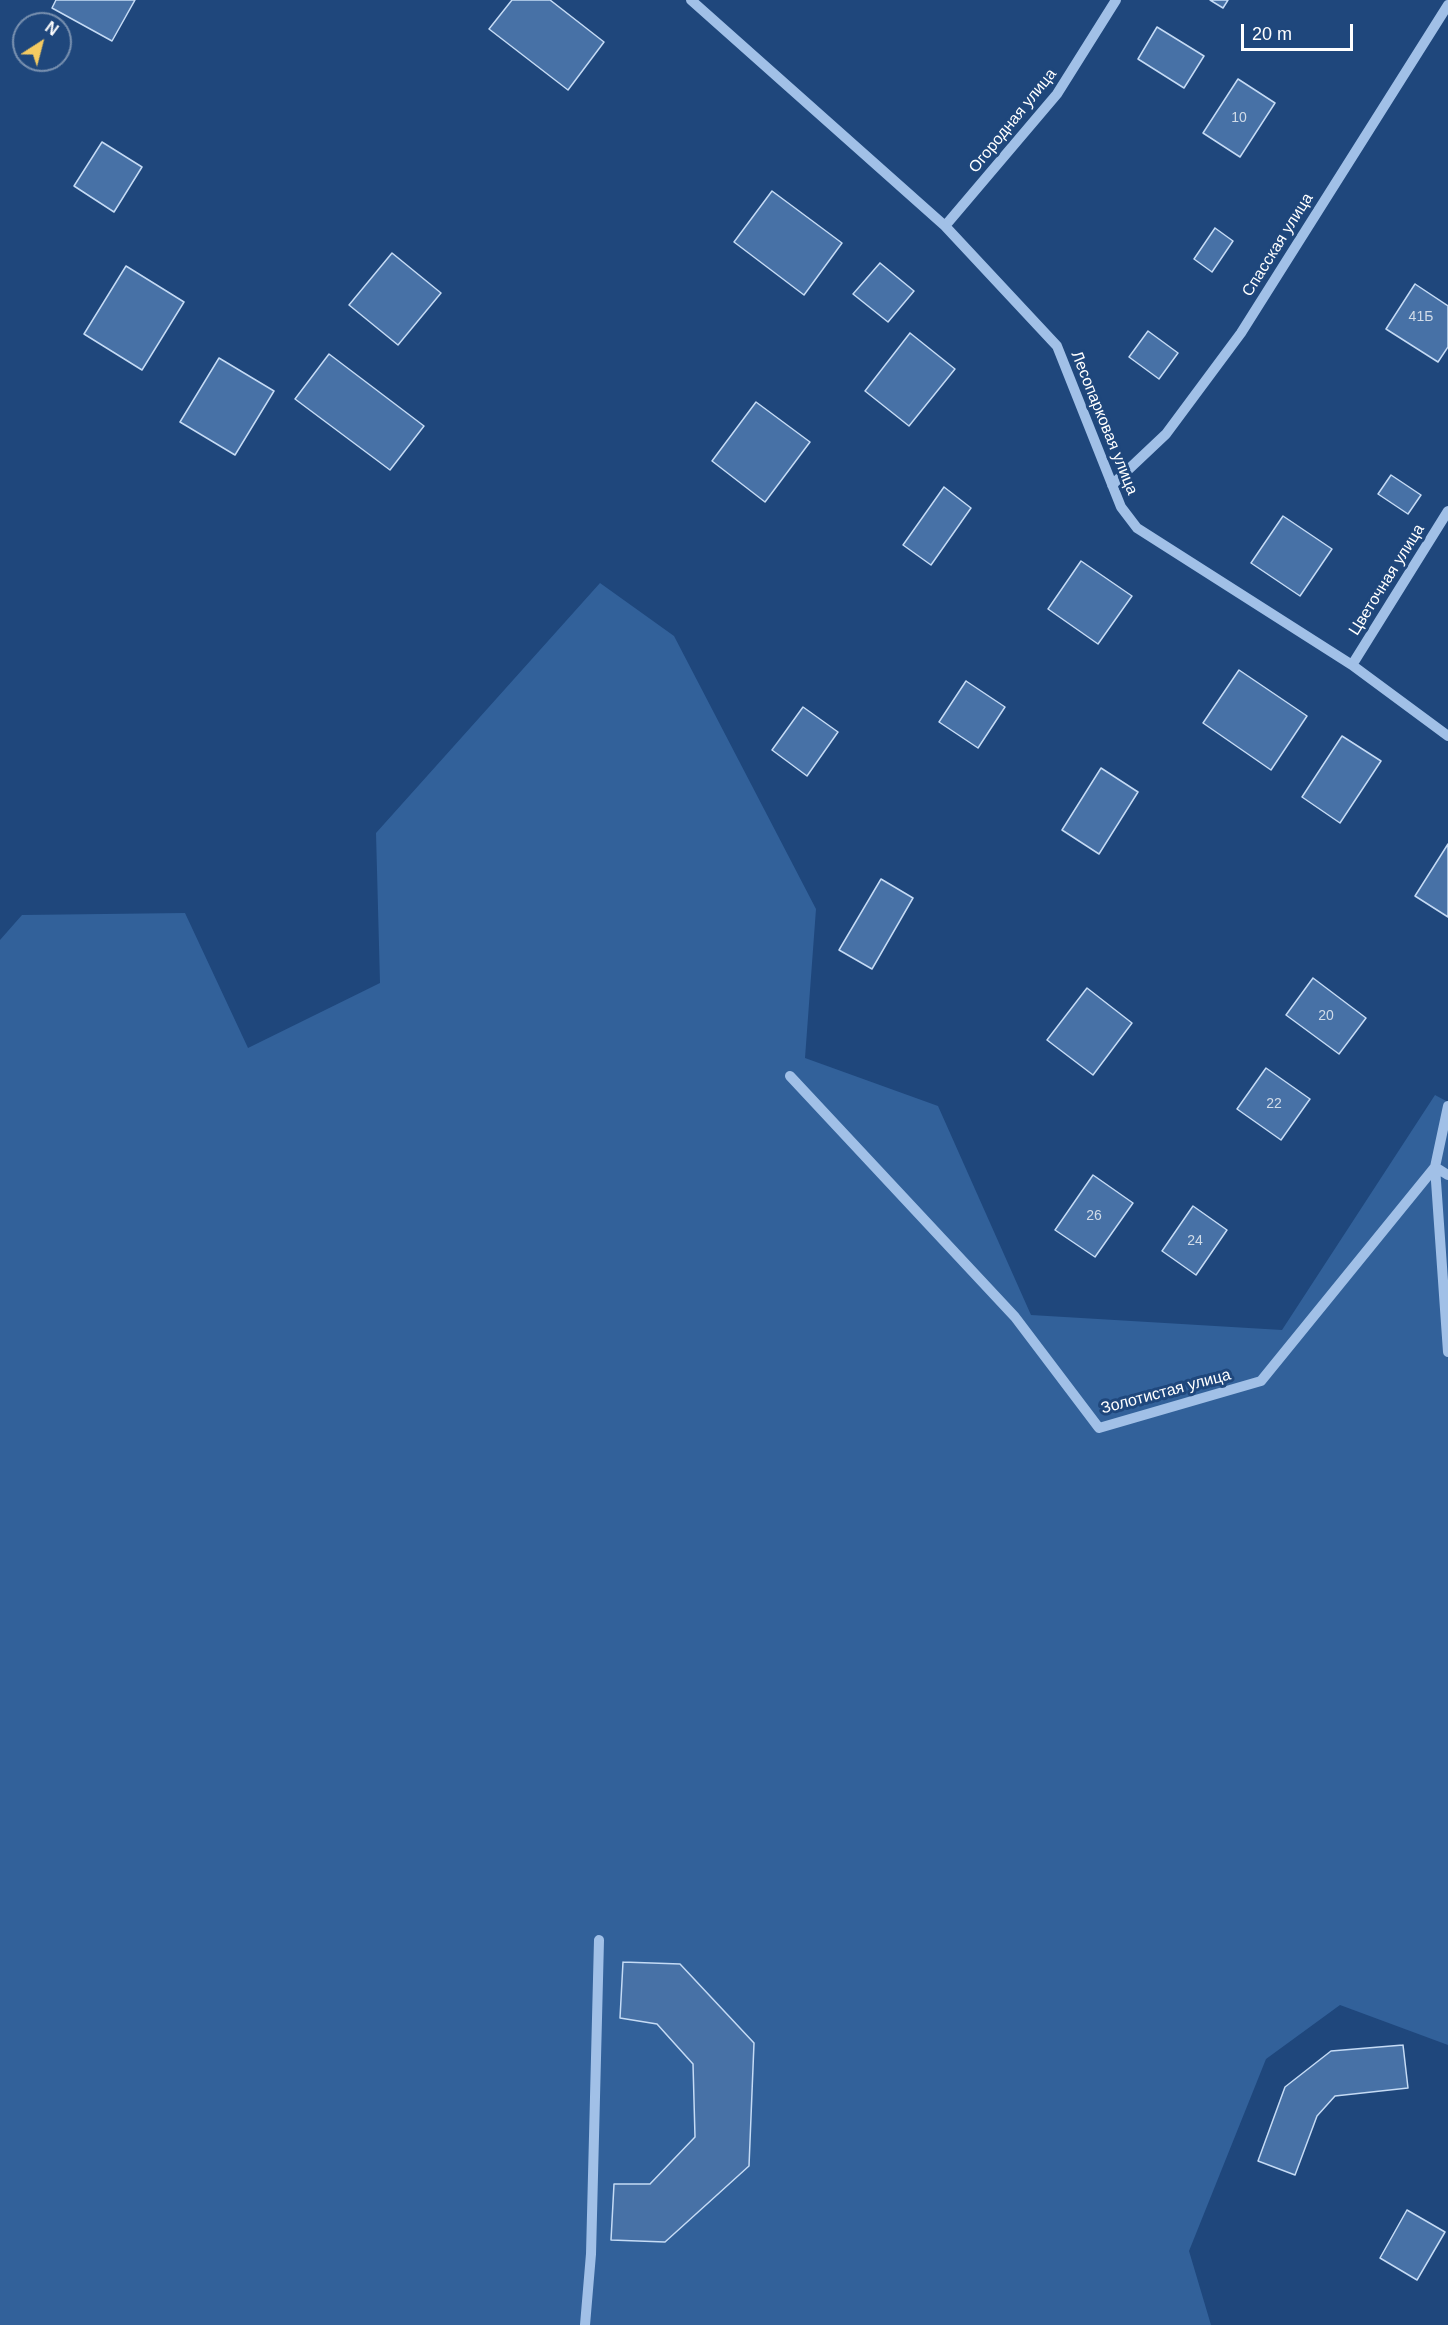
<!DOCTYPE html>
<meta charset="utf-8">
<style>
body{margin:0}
#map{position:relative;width:1448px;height:2325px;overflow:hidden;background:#1f477c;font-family:Arial,sans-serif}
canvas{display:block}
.north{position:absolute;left:12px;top:12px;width:60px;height:60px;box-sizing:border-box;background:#1f477c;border:2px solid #7991b0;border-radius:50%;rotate:36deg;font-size:16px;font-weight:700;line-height:24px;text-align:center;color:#fff}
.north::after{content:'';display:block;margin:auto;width:21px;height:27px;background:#f5cb61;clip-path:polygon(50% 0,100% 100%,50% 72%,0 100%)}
.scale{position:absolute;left:1241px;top:24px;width:112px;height:27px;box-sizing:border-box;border:3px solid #fff;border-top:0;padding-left:8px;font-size:18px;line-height:21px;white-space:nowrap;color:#fff;-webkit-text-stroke:4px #1f477c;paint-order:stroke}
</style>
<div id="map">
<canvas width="1448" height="2325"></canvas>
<div class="north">N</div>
<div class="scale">20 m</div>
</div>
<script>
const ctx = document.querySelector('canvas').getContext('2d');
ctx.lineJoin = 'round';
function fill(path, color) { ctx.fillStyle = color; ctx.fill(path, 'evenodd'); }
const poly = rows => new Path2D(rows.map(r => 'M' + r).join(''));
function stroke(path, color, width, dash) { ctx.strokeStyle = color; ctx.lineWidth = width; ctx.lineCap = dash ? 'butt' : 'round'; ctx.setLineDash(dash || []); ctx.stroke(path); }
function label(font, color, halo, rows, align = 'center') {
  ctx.font = font + ' Arial,sans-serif'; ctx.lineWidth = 6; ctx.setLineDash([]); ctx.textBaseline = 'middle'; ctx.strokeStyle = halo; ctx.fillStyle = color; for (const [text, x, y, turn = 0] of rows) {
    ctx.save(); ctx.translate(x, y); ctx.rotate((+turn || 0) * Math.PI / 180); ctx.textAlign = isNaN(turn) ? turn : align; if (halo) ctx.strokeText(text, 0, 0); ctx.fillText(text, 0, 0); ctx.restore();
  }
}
fill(poly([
 [600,583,674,636,816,909,805,1058,938,1106,1031,1315,1282,1330,1435,1095,1448,1102,1448,2045,1340,2005,1266,2059,1189,2251,1211,2325,0,2325,0,940,22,915,185,913,248,1048,380,983,376,833]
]), '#32619a');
const building = poly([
 [56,0,135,0,112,41,52,8,56,0],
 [512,0,550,0,604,42,568,90,489,29,512,0],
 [1210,0,1228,0,1223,8,1210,0],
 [1157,27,1204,56,1184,88,1138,59,1157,27],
 [1238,79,1275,103,1240,157,1203,133,1238,79],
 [102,142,142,167,114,212,74,186,102,142],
 [772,191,842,243,804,295,734,242,772,191],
 [1215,228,1233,241,1212,272,1194,259,1215,228],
 [392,253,441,293,398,345,349,305,392,253],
 [880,263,914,291,888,322,853,294,880,263],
 [126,266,184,302,142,370,84,334,126,266],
 [1415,284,1448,306,1448,347,1438,362,1386,329,1415,284],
 [1148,331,1178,353,1159,379,1129,357,1148,331],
 [910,333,955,369,909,426,865,391,910,333],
 [329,354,424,426,390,470,295,399,329,354],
 [219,358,274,391,235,455,180,422,219,358],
 [756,402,810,442,765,502,712,461,756,402],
 [1391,475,1421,495,1408,514,1378,494,1391,475],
 [944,487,971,508,931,565,903,545,944,487],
 [1283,516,1332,549,1300,596,1251,563,1283,516],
 [1081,561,1132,596,1098,644,1048,609,1081,561],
 [1239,670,1307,716,1271,770,1203,723,1239,670],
 [966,681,1005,707,978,748,939,722,966,681],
 [803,707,838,732,807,776,772,750,803,707],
 [1342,736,1381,761,1340,823,1302,797,1342,736],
 [1101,768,1138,792,1099,854,1062,830,1101,768],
 [1448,844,1448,917,1415,896,1448,844],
 [881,879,913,898,872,969,839,950,881,879],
 [1313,978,1366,1018,1339,1054,1286,1015,1313,978],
 [1087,988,1132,1023,1093,1075,1047,1040,1087,988],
 [1266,1068,1310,1099,1281,1140,1237,1109,1266,1068],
 [1093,1175,1133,1203,1095,1257,1055,1230,1093,1175],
 [1193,1206,1227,1230,1196,1275,1162,1251,1193,1206],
 [623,1962,680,1964,754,2043,749,2166,665,2242,611,2240,614,2184,650,2184,695,2137,693,2064,657,2024,620,2018,623,1962],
 [1403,2045,1408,2088,1335,2096,1317,2116,1295,2175,1258,2161,1285,2087,1331,2051,1403,2045],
 [1407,2210,1445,2232,1417,2280,1380,2258,1407,2210]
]);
fill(building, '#4771a6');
stroke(building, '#c5dbf5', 1.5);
stroke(poly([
 [691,0,945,226,1057,346,1121,507,1137,528,1352,665,1448,736],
 [945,226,1057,94,1116,0],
 [1112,485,1166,434,1241,333,1448,5],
 [1352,665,1448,511],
 [790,1076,1015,1317,1099,1428,1261,1381,1435,1167,1448,1106],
 [1448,1175,1435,1167,1448,1352],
 [585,2325,591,2254,599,1940]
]), '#a1c0e7', 10);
label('14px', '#d1dce9', null, [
 ["10",1239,118],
 ["41Б",1421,317],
 ["20",1326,1016],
 ["22",1274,1104],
 ["26",1094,1216],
 ["24",1195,1241]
]);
label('16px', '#fff', '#1f477c', [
 ["Огородная улица",1013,121,-51],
 ["Спасская улица",1278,245,-58],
 ["Лесопарковая улица",1104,423,68],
 ["Цветочная улица",1387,580,-58],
 ["Золотистая улица",1166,1392,-15]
]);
</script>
